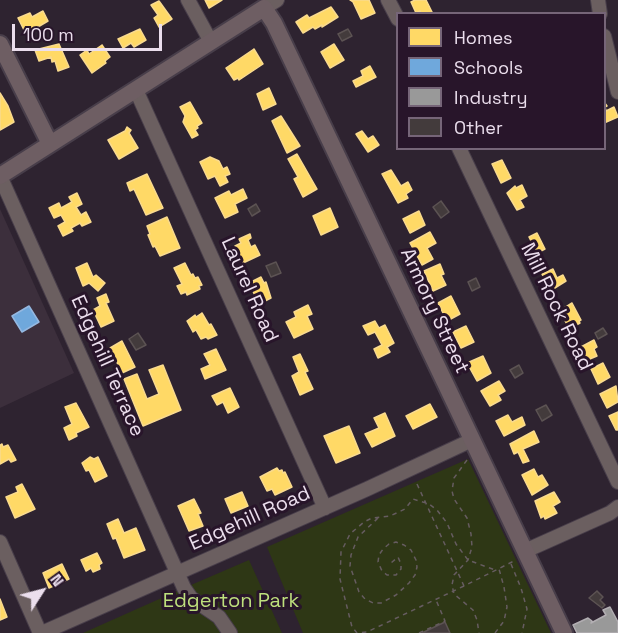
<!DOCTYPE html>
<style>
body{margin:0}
#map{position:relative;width:618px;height:633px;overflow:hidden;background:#2e2330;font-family:"Space Grotesk",sans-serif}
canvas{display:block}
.legend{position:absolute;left:396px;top:12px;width:210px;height:138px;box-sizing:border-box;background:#28152a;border:2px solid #766578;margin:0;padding:8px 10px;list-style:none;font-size:18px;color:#ebdeed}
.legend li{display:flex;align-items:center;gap:12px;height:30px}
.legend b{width:30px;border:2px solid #766578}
.north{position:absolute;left:12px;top:561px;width:60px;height:60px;-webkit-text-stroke:4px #28152a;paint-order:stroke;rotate:54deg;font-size:16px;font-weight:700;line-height:24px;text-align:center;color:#ebdeed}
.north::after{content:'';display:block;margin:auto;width:21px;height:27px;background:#ebdeed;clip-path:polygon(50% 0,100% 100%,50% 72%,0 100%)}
.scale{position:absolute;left:12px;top:24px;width:150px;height:27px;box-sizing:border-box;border:3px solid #ebdeed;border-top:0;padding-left:8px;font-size:18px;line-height:21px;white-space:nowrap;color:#ebdeed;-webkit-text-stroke:4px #28152a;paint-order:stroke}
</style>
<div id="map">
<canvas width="618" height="633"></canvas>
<ul class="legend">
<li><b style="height:16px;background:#ffd966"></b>Homes</li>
<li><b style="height:16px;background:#6fa8dc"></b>Schools</li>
<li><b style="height:16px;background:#999"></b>Industry</li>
<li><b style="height:16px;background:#433b3c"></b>Other</li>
</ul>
<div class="north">N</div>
<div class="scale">100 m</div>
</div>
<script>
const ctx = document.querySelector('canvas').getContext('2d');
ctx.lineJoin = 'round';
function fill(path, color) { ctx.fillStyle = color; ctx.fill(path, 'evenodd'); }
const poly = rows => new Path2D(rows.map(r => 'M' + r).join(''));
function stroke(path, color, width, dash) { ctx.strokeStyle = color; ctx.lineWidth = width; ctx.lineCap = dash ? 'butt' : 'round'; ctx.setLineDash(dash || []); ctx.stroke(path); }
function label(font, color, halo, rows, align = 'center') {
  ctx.font = font + ' "Space Grotesk",sans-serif'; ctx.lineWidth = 6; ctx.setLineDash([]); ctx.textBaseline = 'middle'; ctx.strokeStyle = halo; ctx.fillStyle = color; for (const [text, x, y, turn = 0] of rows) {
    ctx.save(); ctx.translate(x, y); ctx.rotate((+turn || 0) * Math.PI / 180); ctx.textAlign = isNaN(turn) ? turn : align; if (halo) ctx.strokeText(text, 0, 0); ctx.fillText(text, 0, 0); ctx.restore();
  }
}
fill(poly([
 [0,209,74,373,0,408]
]), '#3c2f3c');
fill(poly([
 [468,459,551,633,303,633,267,547],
 [249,560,282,633,83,633,184,588]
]), '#2e3715');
const homes = poly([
 [205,0,222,0,209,8,205,0],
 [350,0,369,0,375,13,361,19,353,2,350,0],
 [415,0,426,0,433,14,421,14,420,11,416,13,411,2,415,0],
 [159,1,172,19,159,27,154,18,158,15,151,5,159,1],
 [331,7,338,17,322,27,322,25,315,29,313,27,303,33,296,22,307,15,309,18,331,7],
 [43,11,48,21,26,34,18,18,30,13,32,17,43,11],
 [140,29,146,40,134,47,131,43,123,48,118,39,140,29],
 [59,44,69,67,58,71,55,61,52,62,51,57,39,61,35,50,59,44],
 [334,44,344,60,330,68,321,52,334,44],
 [102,45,110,57,105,61,106,63,92,73,80,55,87,50,89,54,102,45],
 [254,49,263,64,239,80,238,78,234,80,226,68,254,49],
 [370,66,376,77,356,87,353,81,363,76,361,71,370,66],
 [269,88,276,104,263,110,257,94,269,88],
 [0,93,8,106,14,122,0,130,0,93],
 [190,102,202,123,197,126,198,128,195,130,198,135,192,138,183,122,185,116,180,107,190,102],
 [604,102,607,106,605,107,606,111,614,107,618,117,604,123,604,102],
 [281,116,300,146,287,153,272,121,281,116],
 [127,127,131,130,129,133,138,148,119,159,108,140,125,131,127,127],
 [362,131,368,139,373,136,379,145,368,152,356,134,362,131],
 [297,154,317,189,303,197,294,179,298,177,288,159,297,154],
 [210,157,219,161,223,169,227,167,230,174,225,176,228,182,220,186,215,176,208,179,200,162,210,157],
 [502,160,511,178,501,183,492,164,502,160],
 [391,170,401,186,408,182,412,190,406,194,408,198,398,203,382,174,391,170],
 [147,174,163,208,146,215,134,189,130,191,127,183,147,174],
 [522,185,527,196,520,200,524,207,517,210,507,193,515,186,516,188,522,185],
 [243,189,247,198,235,204,238,212,225,218,215,198,229,191,231,195,243,189],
 [77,193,82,204,76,207,81,215,86,212,91,222,82,226,80,223,71,228,73,231,63,236,58,226,65,222,61,215,54,218,49,208,59,203,61,208,72,202,69,197,77,193],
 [330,208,338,227,321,235,313,216,330,208],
 [419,211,425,225,410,233,403,219,419,211],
 [167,217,180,248,160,256,155,246,153,247,148,235,150,234,147,226,167,217],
 [430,232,436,243,427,248,433,259,422,265,410,243,430,232],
 [537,233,545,249,537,253,529,237,537,233],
 [250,234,251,238,248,240,251,247,255,245,260,255,243,263,235,246,241,243,239,239,250,234],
 [87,263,93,277,96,275,105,283,98,291,89,283,83,286,76,268,87,263],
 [185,263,191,275,193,274,195,278,198,277,202,285,199,286,200,289,187,295,186,292,181,294,177,286,182,284,174,268,185,263],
 [440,264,444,274,441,275,446,285,433,291,424,271,440,264],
 [553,269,557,278,563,275,566,281,550,291,542,274,553,269],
 [261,277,264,283,266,282,271,298,259,304,249,283,261,277],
 [106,294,109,302,106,303,114,321,101,327,93,310,100,306,97,298,106,294],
 [451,296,460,314,447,321,438,303,451,296],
 [572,303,581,320,579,321,580,323,569,329,561,312,561,310,572,303],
 [308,305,312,314,307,316,313,329,294,338,286,322,296,317,294,312,308,305],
 [202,313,209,325,211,324,217,335,208,339,206,337,201,339,196,330,193,332,187,321,195,315,196,317,202,313],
 [375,321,379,328,385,325,394,343,387,347,390,352,378,358,374,349,382,345,375,332,368,335,363,326,375,321],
 [466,326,474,342,461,348,453,332,466,326],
 [594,340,597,347,594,349,597,356,585,361,579,348,594,340],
 [122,341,135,367,122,373,110,348,122,341],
 [216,349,226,370,205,379,201,369,210,365,204,354,216,349],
 [300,354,308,371,305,372,313,389,300,395,292,376,299,372,293,357,300,354],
 [483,356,491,373,477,381,467,363,483,356],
 [603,363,610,377,598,384,591,369,603,363],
 [163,365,181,410,143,426,124,379,137,374,147,399,159,394,149,370,163,365],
 [499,381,505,391,498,395,501,400,490,406,481,391,499,381],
 [616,386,618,402,607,408,600,394,616,386],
 [230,388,239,407,228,413,223,402,217,405,212,396,230,388],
 [76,403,89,427,76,433,77,436,69,440,64,428,72,424,65,407,76,403],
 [430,404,437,417,413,429,406,416,430,404],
 [618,412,618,430,616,430,609,416,618,412],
 [385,413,395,436,372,447,365,434,379,428,374,418,385,413],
 [508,415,512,422,522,417,525,425,504,436,496,421,508,415],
 [349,426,360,453,336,463,324,436,349,426],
 [534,431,539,442,523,449,529,461,523,463,518,452,514,454,510,444,534,431],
 [2,444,3,447,8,445,16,460,11,462,9,459,0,464,0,445,2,444],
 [90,457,94,459,98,457,107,476,95,482,89,470,86,471,82,463,90,457],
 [277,468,279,471,282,470,283,473,285,472,292,487,275,495,272,489,267,491,260,477,277,468],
 [534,469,538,477,542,475,548,485,532,495,522,475,534,469],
 [22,484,35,509,15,518,6,497,18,492,16,487,22,484],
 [242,492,248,506,231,513,225,499,242,492],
 [554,492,560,502,553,506,557,513,545,519,544,516,541,518,535,501,554,492],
 [194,499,201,513,198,514,203,526,189,531,178,506,194,499],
 [118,519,124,533,136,528,145,550,124,558,116,538,113,539,107,524,118,519],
 [97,553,102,563,99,565,100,569,93,572,91,568,86,571,81,560,97,553],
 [62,564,69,579,49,588,43,573,62,564],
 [0,599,7,617,0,620,0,599]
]);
fill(homes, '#ffd966');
stroke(homes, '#f9da8e', 1.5);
const schools = poly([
 [29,306,39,322,22,332,12,316,29,306]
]);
fill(schools, '#6fa8dc');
stroke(schools, '#94b8e1', 1.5);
const industry = poly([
 [610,607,618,622,618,633,577,633,573,625,588,618,592,621,591,623,606,615,603,610,610,607]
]);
fill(industry, '#999');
stroke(industry, '#b2aeb2', 1.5);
const building = poly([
 [348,29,352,36,342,41,338,34,348,29],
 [441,201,449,212,441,218,433,207,441,201],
 [256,204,260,211,252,216,248,209,256,204],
 [276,262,281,273,271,277,266,266,276,262],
 [476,278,480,287,472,291,468,282,476,278],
 [603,328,607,334,598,339,595,333,603,328],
 [138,333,146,345,136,350,129,339,138,333],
 [519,365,523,373,515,378,510,370,519,365],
 [546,405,552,415,542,421,536,410,546,405],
 [597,591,603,597,600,600,605,605,602,608,589,598,597,591],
 [445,622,450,633,422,633,445,622]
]);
fill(building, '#433b3c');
stroke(building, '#5c5353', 1.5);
const minor = poly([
 [188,0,211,42],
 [388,0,398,19],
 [598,0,600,14],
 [264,8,277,0],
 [604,36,618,92],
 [136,90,325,508],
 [459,148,618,482],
 [0,176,184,588,191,598,219,617,230,633],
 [0,542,40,633],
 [525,551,610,513,618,507],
 [42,633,367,489,472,440]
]);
const major = poly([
 [0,44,50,144],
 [0,176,264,8,274,23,564,633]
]);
stroke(minor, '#483e4a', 16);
stroke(major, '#483e4a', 20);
stroke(poly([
 [467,460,454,478,452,491,454,499,467,518,471,534,472,547,468,560,454,575,452,585,454,594,473,610,477,620,479,633],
 [417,484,464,586,516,560],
 [378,518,358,537,351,555,350,566,359,592,365,599,373,603,381,603,396,595,409,583,415,575,417,567,416,560,411,550,404,545,396,542,389,544,383,549,379,555,378,562,382,571,387,575,396,575,401,569,401,564,398,557,391,563],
 [511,564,521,588,527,609,522,633],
 [464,586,367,632,357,633,352,627,340,579,341,552,350,534,364,522,372,518,390,516,405,509,413,499,429,504,437,510,447,523,456,544,468,560,495,570],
 [419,633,445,621,436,600],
 [495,633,504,621,507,607,504,587,499,569]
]), '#665c60', 1.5, [4.5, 4.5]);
stroke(minor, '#6b5f60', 14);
stroke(major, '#6e5e63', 16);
label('20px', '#ebdeed', '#28152a', [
 ["Laurel Road",249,290,66],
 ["Mill Rock Road",556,307,64],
 ["Armory Street",434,311,65],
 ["Edgehill Terrace",107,366,66],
 ["Edgehill Road",250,519,-24]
]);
label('20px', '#bedf7d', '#28152a', [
 ["Edgerton Park",231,602]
]);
</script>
